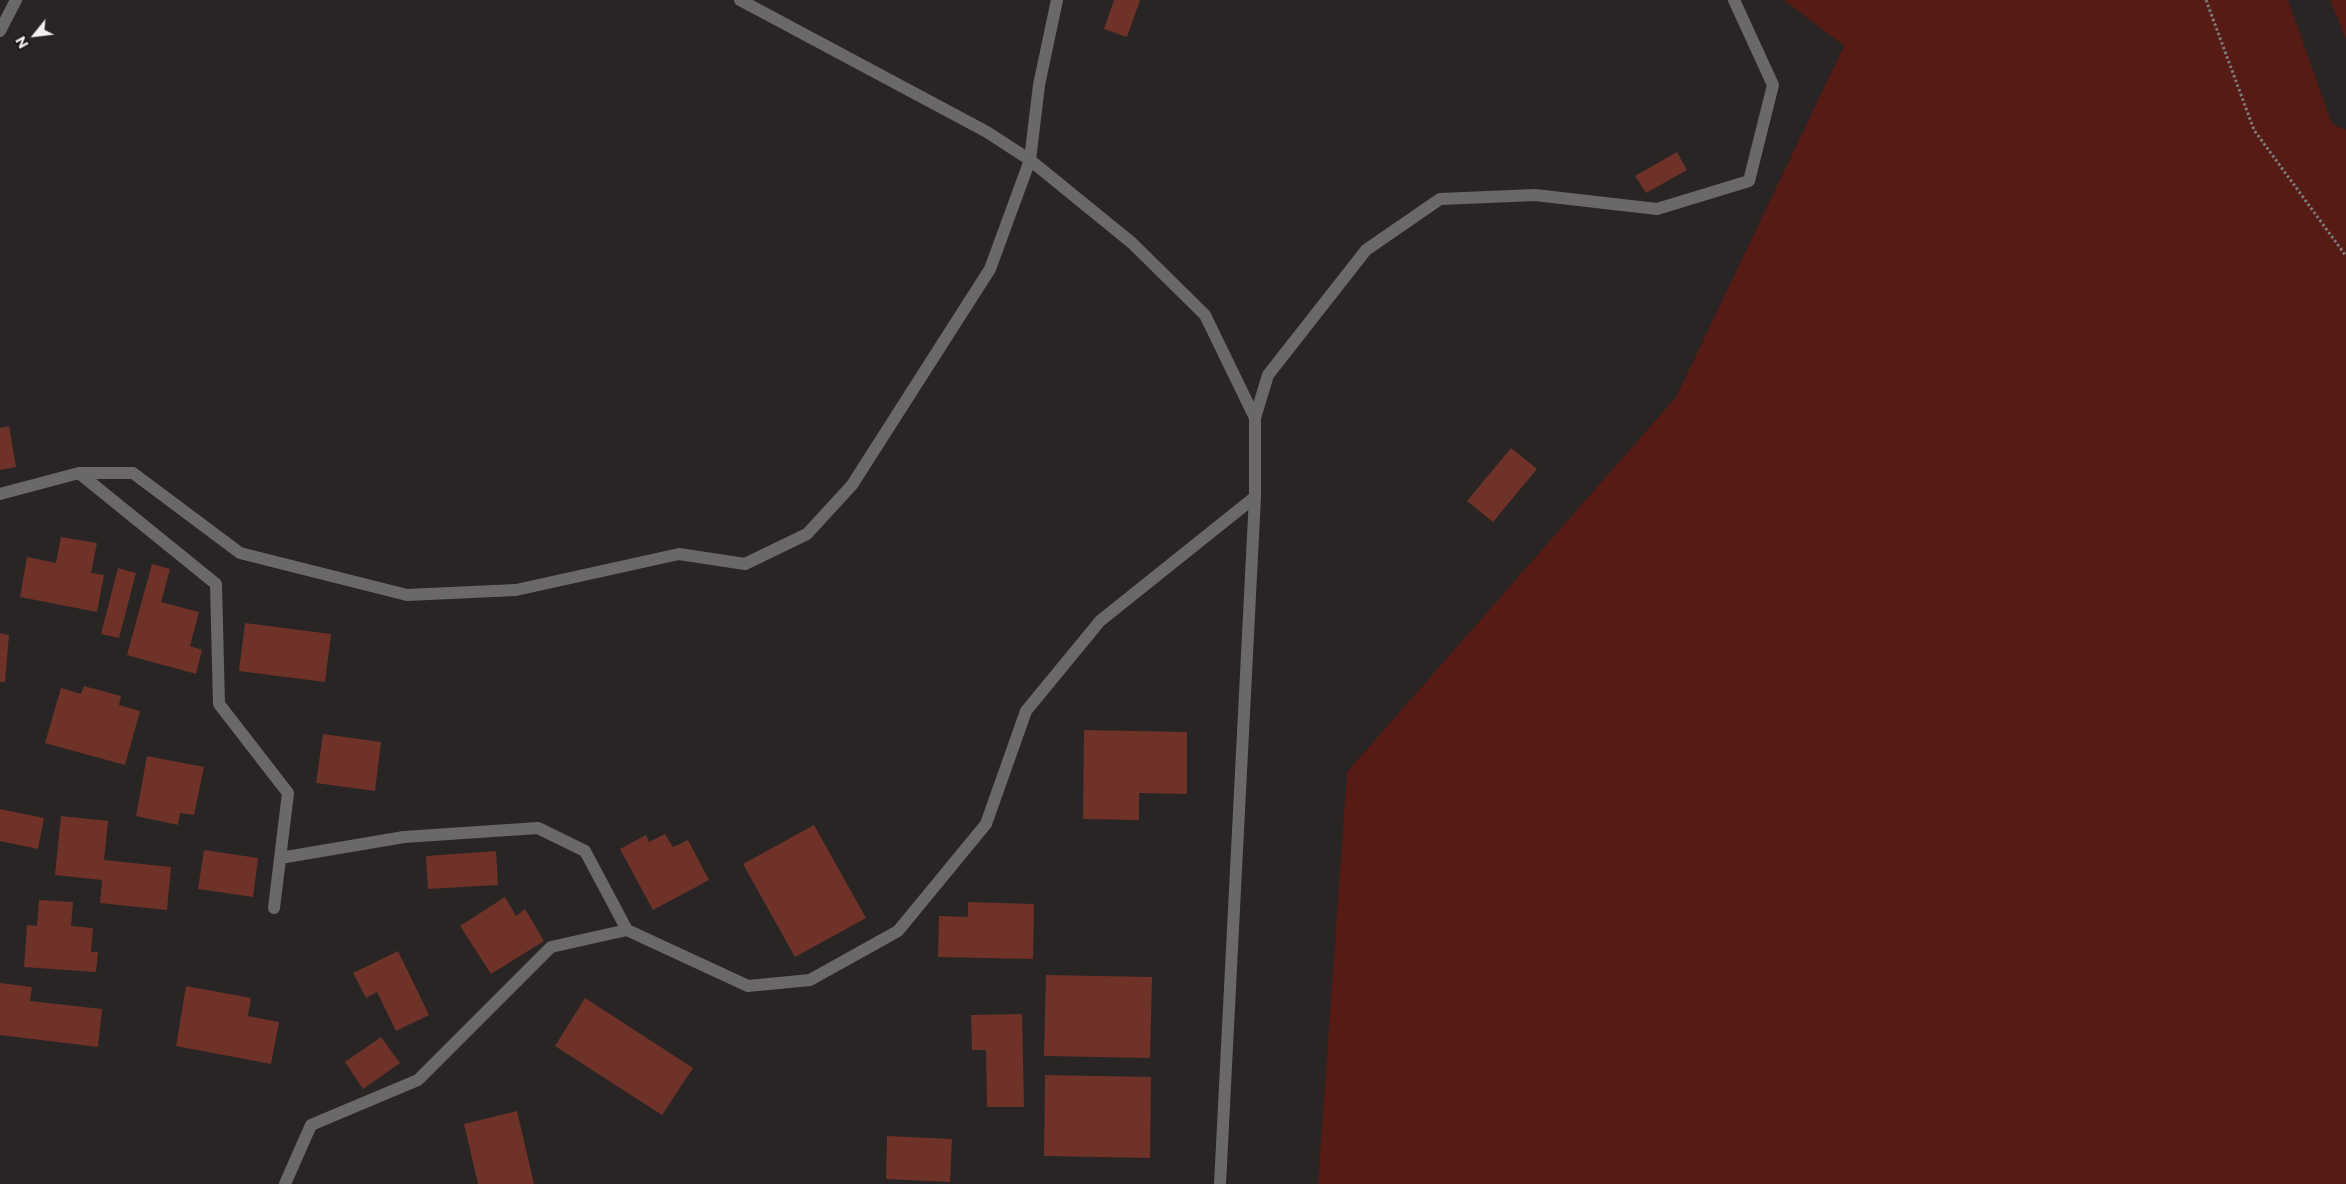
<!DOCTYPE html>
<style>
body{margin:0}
#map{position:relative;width:2346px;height:1184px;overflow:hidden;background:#282524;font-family:Montserrat,sans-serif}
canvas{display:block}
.north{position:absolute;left:10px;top:10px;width:50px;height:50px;-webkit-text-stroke:4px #1f1b1b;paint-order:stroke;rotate:241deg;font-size:14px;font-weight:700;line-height:20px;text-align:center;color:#f3f0f0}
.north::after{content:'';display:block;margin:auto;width:18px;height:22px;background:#f3f0f0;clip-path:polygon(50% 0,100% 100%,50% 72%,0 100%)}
</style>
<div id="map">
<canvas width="2346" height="1184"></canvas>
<div class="north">N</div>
</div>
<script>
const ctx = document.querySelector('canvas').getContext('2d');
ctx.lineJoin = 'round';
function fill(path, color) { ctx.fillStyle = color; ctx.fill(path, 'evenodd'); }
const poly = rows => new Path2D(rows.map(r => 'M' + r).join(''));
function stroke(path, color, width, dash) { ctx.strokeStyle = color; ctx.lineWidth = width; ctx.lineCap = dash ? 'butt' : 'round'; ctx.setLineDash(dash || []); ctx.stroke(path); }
fill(poly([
 [1784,0,2288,0,2332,124,2346,130,2346,1184,1318,1184,1347,772,1676,397,1844,46],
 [2330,0,2346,0,2346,39]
]), '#551b14');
fill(poly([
 [1114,0,1140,0,1127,37,1104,29],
 [1677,152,1687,170,1646,193,1635,176],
 [9,426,16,467,0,470,0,428],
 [1511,448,1537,469,1493,522,1467,501],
 [61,537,97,543,91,573,104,575,97,612,20,597,27,557,56,563],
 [152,564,170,569,161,602,199,612,190,646,202,650,196,674,127,655],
 [118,568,136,573,119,638,101,634],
 [245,623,331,634,325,682,239,671],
 [0,633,9,635,5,682,0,682],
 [84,686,121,696,119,705,140,711,125,765,45,743,61,688,81,694],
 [1084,730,1187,732,1187,794,1139,793,1139,820,1083,819],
 [323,734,381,742,375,791,316,783],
 [147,756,204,767,194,815,180,813,178,825,136,816],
 [0,809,44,818,38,849,0,841],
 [61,816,108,821,104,860,171,867,167,910,100,903,102,880,55,875],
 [814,825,866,918,795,957,743,864],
 [665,834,673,847,688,840,709,880,653,910,620,849,646,835,649,842],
 [204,850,258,858,253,897,198,889],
 [496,851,498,885,428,889,426,856],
 [505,897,516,916,525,909,544,941,491,974,460,926],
 [39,900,73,902,71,926,93,928,91,952,98,952,96,972,24,967,27,925,37,926],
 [968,902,1034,904,1033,959,938,957,939,916,968,917],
 [398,951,429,1015,396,1031,377,992,366,998,353,973],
 [1046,975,1152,977,1150,1058,1044,1056],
 [0,983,32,987,30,1001,102,1009,98,1047,0,1035],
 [186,986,251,998,248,1016,279,1022,271,1064,176,1046],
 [585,998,693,1068,662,1115,555,1046],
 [1022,1014,1024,1107,987,1107,986,1050,972,1050,971,1015],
 [381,1037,400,1063,363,1089,345,1062],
 [1045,1075,1151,1077,1150,1158,1044,1156],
 [517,1111,534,1184,478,1184,464,1124],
 [887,1136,952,1139,950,1182,886,1179]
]), '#6f3229');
stroke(poly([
 [2206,0,2254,130,2346,256]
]), '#7e7b7a', 3, [2.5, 2.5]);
stroke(poly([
 [740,0,987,132,1030,160,1132,243,1205,315,1255,418,1255,497,1220,1184],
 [0,31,16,0],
 [1255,418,1268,375,1366,250,1440,199,1535,195,1657,209,1749,181,1773,85,1734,0],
 [79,473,133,473,240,553,407,595,516,590,679,554,745,564,807,534,852,485,990,269,1030,160,1039,85,1057,0],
 [0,494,79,473,216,584,219,704,288,793,274,908],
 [280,858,404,837,538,828,585,851,627,930],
 [285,1184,311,1125,418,1080,551,947,627,930,748,986,810,980,898,931,986,824,1026,711,1100,621,1255,497]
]), '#6b6968', 12);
</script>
